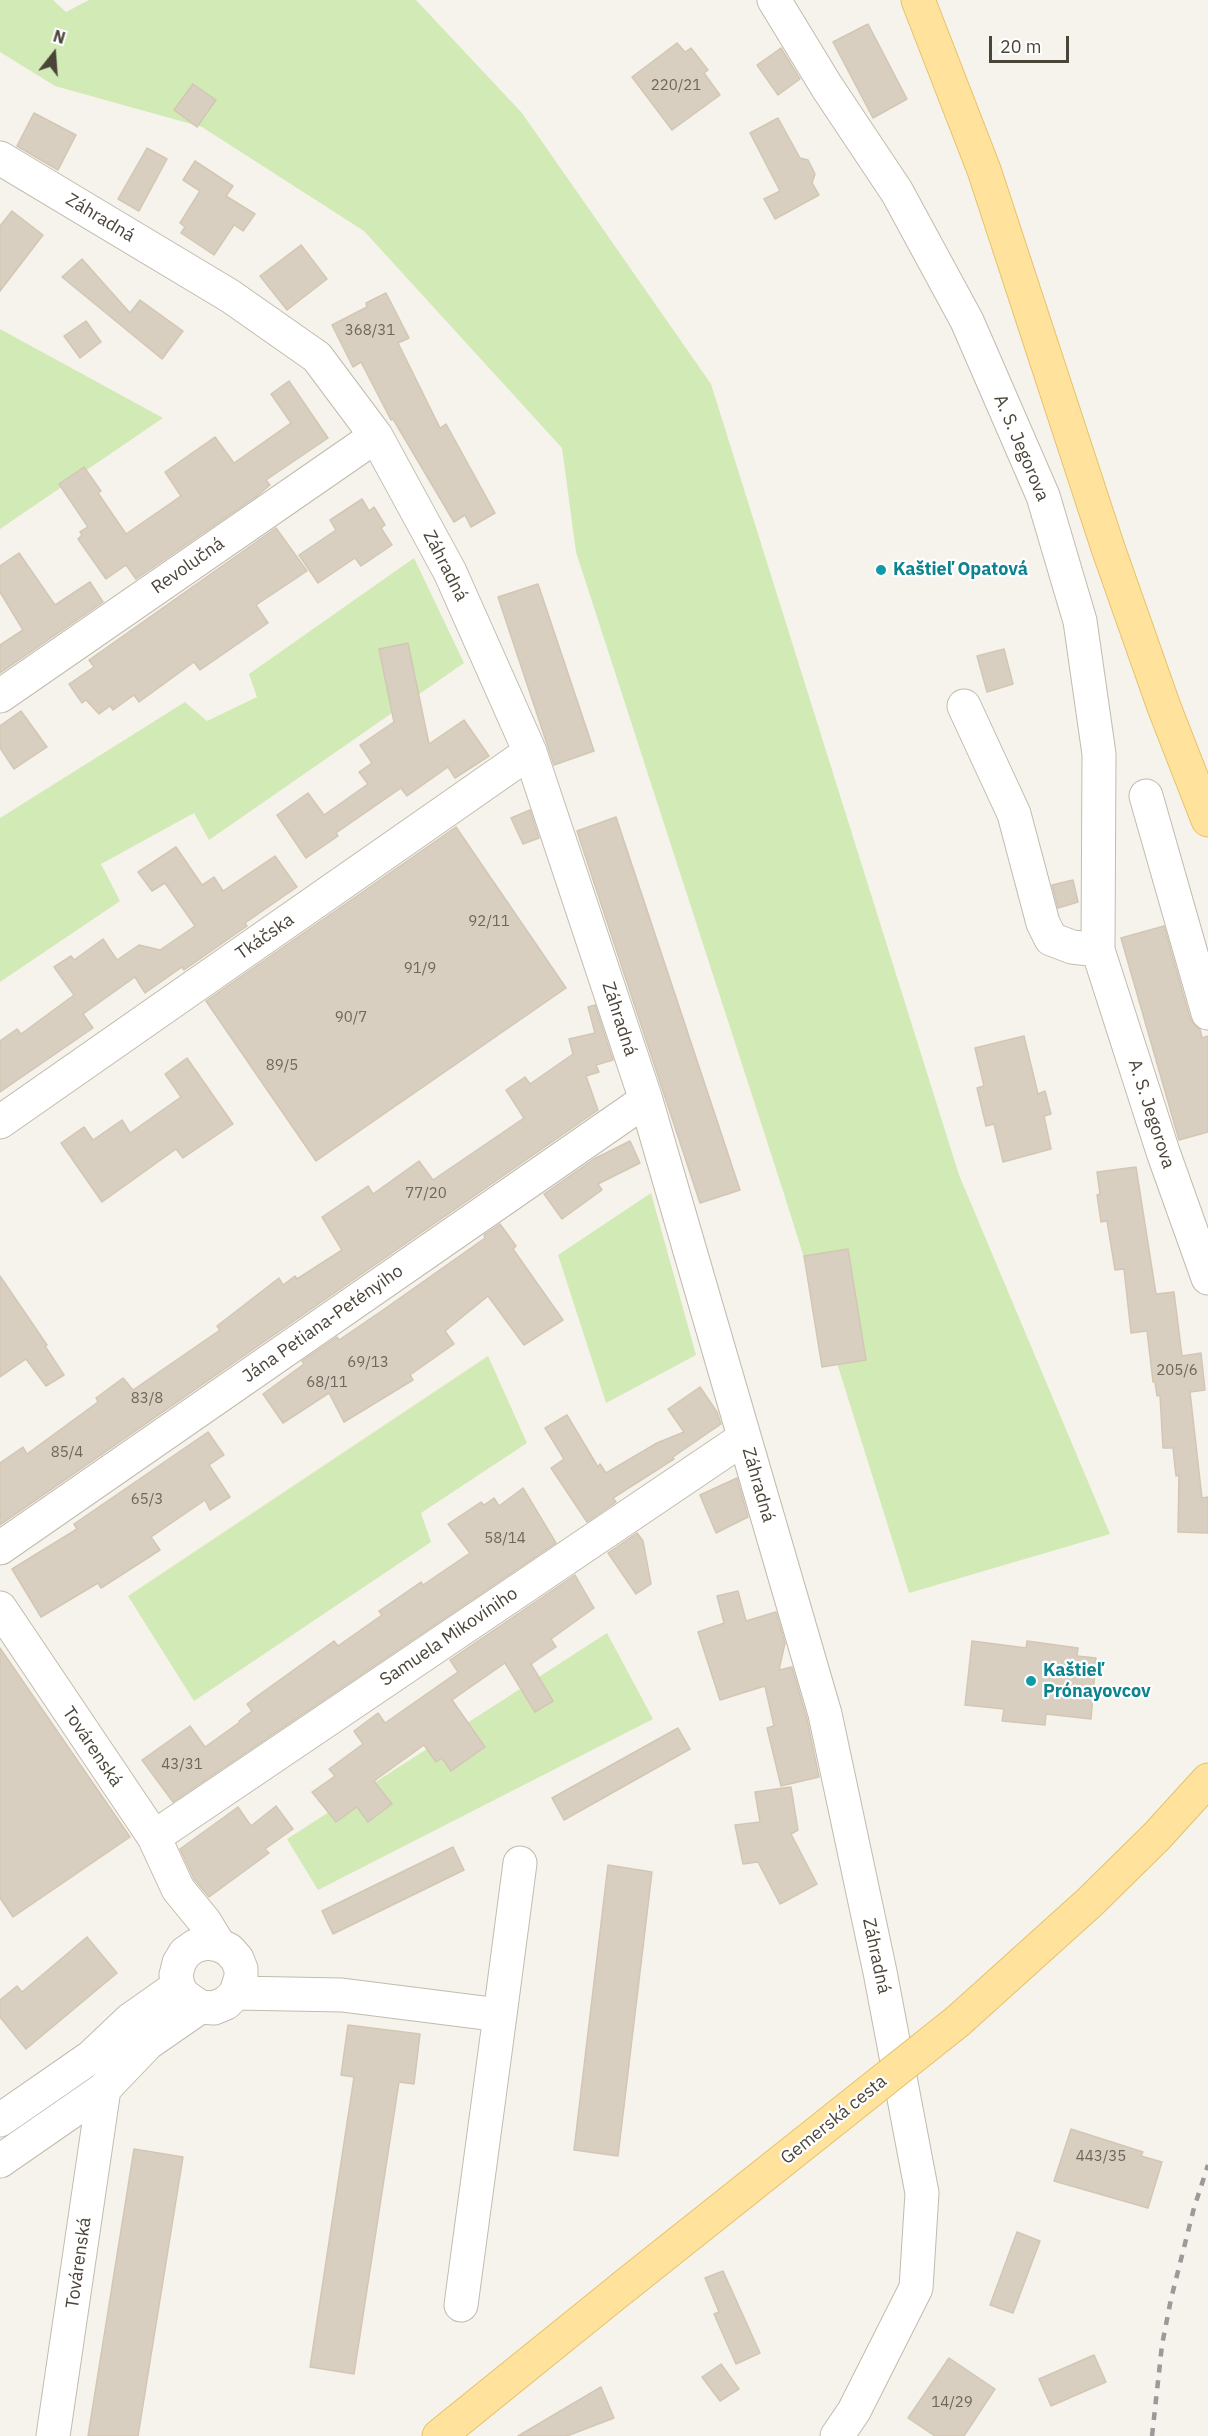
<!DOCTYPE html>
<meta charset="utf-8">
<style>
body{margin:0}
#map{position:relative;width:1208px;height:2436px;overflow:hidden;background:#f6f3ec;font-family:"IBM Plex Sans",sans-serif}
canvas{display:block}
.north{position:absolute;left:24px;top:24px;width:60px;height:60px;-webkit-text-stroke:4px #fff;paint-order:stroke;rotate:17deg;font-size:16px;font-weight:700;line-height:24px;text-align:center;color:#4b4439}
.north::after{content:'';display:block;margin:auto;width:21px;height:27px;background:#4b4439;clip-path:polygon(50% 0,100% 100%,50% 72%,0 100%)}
.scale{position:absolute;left:989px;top:36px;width:80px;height:27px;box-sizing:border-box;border:3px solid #4b4439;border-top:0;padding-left:8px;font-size:18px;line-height:21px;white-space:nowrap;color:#4b4439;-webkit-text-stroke:4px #fff;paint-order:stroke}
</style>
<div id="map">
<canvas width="1208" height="2436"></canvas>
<div class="north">N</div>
<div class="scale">20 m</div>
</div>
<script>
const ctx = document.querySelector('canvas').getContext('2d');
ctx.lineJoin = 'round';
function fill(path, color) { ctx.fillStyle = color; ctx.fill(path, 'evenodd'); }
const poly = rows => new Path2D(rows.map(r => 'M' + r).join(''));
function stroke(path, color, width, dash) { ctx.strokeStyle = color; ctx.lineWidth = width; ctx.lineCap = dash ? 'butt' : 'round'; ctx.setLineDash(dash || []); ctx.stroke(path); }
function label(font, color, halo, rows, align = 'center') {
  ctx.font = font + ' "IBM Plex Sans",sans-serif'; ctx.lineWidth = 4.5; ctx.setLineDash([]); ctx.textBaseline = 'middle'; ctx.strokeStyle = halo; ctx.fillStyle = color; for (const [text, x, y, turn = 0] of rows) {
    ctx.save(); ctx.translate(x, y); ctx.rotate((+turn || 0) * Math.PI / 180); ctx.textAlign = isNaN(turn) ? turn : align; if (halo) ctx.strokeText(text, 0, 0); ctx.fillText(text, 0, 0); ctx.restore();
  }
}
fill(poly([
 [0,0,53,0,66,12,89,0,416,0,522,113,711,384,959,1175,1110,1534,909,1593,785,1197,576,552,562,448,364,231,202,127,55,86,0,52],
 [0,329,163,418,0,529],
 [414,558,464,663,209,840,194,813,101,864,120,901,0,982,0,818,185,702,207,721,257,697,249,674],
 [651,1193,696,1355,606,1403,558,1255],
 [488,1356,527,1443,421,1513,431,1542,194,1701,128,1596],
 [607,1633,653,1719,318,1890,287,1839]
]), '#d2eab5');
const building = poly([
 [868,24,907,99,873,118,833,42,868,24],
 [677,43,685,52,691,48,708,70,704,73,720,95,672,130,632,77,677,43],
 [781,48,800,79,778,95,757,65,781,48],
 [193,84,216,100,197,127,174,110,193,84],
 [34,113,76,135,58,170,17,146,34,113],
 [778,118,800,158,808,160,815,174,812,183,819,195,775,219,764,199,780,191,750,133,778,118],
 [147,148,167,159,139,211,118,199,147,148],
 [195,161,233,186,226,196,255,214,243,231,234,225,214,255,181,233,185,227,180,223,200,191,183,180,195,161],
 [12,211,43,235,0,291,0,226,12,211],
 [301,245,327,279,287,310,260,276,301,245],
 [82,259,130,313,140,300,183,331,162,359,62,277,82,259],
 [386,293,409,338,398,343,440,428,446,424,495,513,471,527,465,515,454,522,393,419,391,420,361,362,353,367,332,325,367,307,366,303,386,293],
 [86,321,101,342,80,358,64,336,86,321],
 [289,381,328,438,266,480,270,485,257,496,136,579,126,565,106,579,78,539,82,535,80,532,88,527,59,484,84,467,101,491,98,493,126,534,181,496,165,472,215,437,234,463,291,423,271,394,289,381],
 [362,499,369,511,374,507,385,525,381,528,392,545,361,566,355,558,318,583,299,555,336,530,330,520,362,499],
 [276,528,307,571,256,605,268,623,200,670,194,662,139,702,134,695,113,710,110,706,99,714,86,700,82,703,69,684,94,667,89,660,276,528],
 [19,553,55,605,90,582,103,602,0,673,0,645,23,630,0,592,0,566,19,553],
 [538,584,594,751,554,765,498,597,538,584],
 [408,643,429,744,464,720,489,756,455,778,448,767,407,796,401,788,336,833,338,836,306,858,277,815,308,793,324,815,368,784,359,772,372,763,360,745,394,722,379,649,408,643],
 [1004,649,1013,684,987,692,977,656,1004,649],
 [21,711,47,747,14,769,0,748,0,726,21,711],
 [530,810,539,838,523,844,511,818,530,810],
 [616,817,740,1190,700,1203,577,831,616,817],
 [456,827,566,988,316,1161,206,1001,456,827],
 [176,847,202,885,214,877,223,891,275,856,297,887,245,923,247,926,184,970,182,967,145,993,135,977,83,1014,93,1028,0,1092,0,1041,17,1029,21,1034,74,995,54,967,71,956,74,960,103,939,117,960,139,945,160,950,195,926,165,883,152,891,138,872,176,847],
 [1073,880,1078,902,1058,908,1052,885,1073,880],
 [1164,926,1190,1018,1195,1026,1200,1029,1202,1038,1208,1036,1208,1132,1179,1140,1121,938,1164,926],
 [595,1005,613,1060,596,1065,599,1072,586,1076,598,1110,0,1525,0,1463,23,1447,27,1454,98,1402,96,1398,123,1378,133,1390,220,1330,217,1326,279,1278,283,1285,295,1276,297,1279,342,1250,322,1217,368,1186,373,1194,419,1161,433,1180,524,1118,506,1090,525,1077,530,1084,573,1054,569,1039,595,1033,588,1007,595,1005],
 [1024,1036,1038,1094,1045,1091,1051,1114,1044,1116,1051,1149,1003,1162,994,1124,986,1126,977,1088,984,1086,975,1048,1024,1036],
 [187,1058,233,1124,183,1158,176,1149,102,1202,61,1143,84,1127,93,1140,122,1120,130,1133,181,1097,165,1074,187,1058],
 [630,1141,640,1163,598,1184,602,1190,562,1219,544,1194,594,1159,630,1141],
 [1136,1167,1156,1294,1174,1292,1182,1356,1201,1353,1205,1390,1190,1392,1202,1498,1208,1497,1208,1533,1178,1532,1179,1475,1176,1476,1173,1448,1163,1448,1160,1395,1157,1396,1155,1382,1153,1382,1147,1331,1131,1333,1124,1269,1115,1270,1107,1221,1101,1222,1097,1195,1100,1194,1097,1172,1136,1167],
 [500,1224,516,1246,513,1249,563,1320,524,1345,488,1296,445,1331,454,1344,410,1375,413,1380,344,1422,329,1393,283,1423,263,1394,304,1364,302,1361,337,1337,339,1340,383,1310,485,1238,484,1235,500,1224],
 [848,1249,866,1360,822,1367,804,1256,848,1249],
 [0,1276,47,1345,45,1346,64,1375,46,1386,26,1359,0,1377,0,1276],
 [700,1387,717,1412,721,1424,673,1457,674,1459,613,1498,616,1502,587,1522,551,1468,564,1459,545,1428,567,1415,598,1467,600,1464,606,1473,657,1443,684,1432,668,1409,700,1387],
 [208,1432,224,1455,209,1465,230,1497,210,1510,205,1500,151,1537,160,1550,101,1588,98,1583,41,1617,12,1569,77,1529,74,1524,208,1432],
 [737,1478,748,1517,716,1533,700,1495,737,1478],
 [523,1488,556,1543,173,1802,142,1760,190,1726,205,1747,240,1722,239,1721,252,1711,247,1704,256,1697,334,1641,338,1646,382,1615,379,1611,421,1582,423,1585,470,1553,448,1524,481,1502,484,1505,494,1498,499,1506,523,1488],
 [637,1533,643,1541,651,1584,636,1594,608,1553,637,1533],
 [575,1575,594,1608,551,1639,556,1647,531,1664,553,1701,535,1712,505,1663,452,1700,485,1747,451,1771,442,1758,436,1762,424,1745,374,1781,392,1804,368,1822,357,1807,336,1822,312,1792,335,1776,329,1769,363,1744,354,1731,378,1713,385,1723,458,1672,450,1660,575,1575],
 [738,1591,746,1621,776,1612,785,1643,779,1670,792,1667,807,1719,819,1777,781,1786,767,1728,774,1726,765,1686,720,1700,698,1632,724,1623,717,1596,738,1591],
 [972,1641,1026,1648,1027,1641,1078,1648,1077,1656,1096,1658,1091,1719,1046,1714,1045,1725,1002,1721,1004,1709,965,1705,972,1641],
 [0,1648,130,1837,13,1917,0,1898,0,1648],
 [678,1728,690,1749,564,1820,552,1798,678,1728],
 [791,1787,798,1830,791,1834,817,1884,780,1904,758,1862,743,1864,735,1825,760,1822,755,1792,791,1787],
 [276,1806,293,1829,265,1849,269,1853,209,1897,194,1879,180,1849,238,1807,251,1826,276,1806],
 [453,1847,464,1870,333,1934,322,1911,453,1847],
 [608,1865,652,1872,618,2156,574,2150,608,1865],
 [87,1937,117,1973,26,2049,0,2017,0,2000,17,1986,22,1992,87,1937],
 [348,2025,420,2034,414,2084,399,2082,354,2374,310,2367,354,2077,341,2075,348,2025],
 [1071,2129,1143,2152,1141,2156,1162,2162,1148,2208,1054,2181,1071,2129],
 [134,2149,183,2157,138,2436,88,2436,134,2149],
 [1017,2232,1040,2241,1013,2313,990,2305,1017,2232],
 [723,2271,760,2353,736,2364,714,2314,719,2312,705,2278,723,2271],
 [1094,2355,1106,2382,1051,2406,1039,2379,1094,2355],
 [949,2358,995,2389,964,2436,935,2436,908,2418,949,2358],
 [721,2364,739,2389,720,2401,702,2377,721,2364],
 [601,2387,614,2418,567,2436,518,2436,601,2387]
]);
fill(building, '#d8cfc1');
stroke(building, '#d3c7b4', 1.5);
const minor = poly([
 [774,0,827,87,897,192,967,321,1043,496,1080,621,1099,754,1098,950,1163,1152,1208,1278],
 [0,158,230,296,317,357,376,436,450,572,530,752,646,1100,825,1714,880,1972,922,2193,916,2288,854,2411,837,2436],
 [0,696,376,436],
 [964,706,1014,814,1043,923,1051,939,1072,947,1098,950],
 [1146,796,1208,1013],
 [0,1122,530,752],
 [0,1548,646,1100],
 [0,1608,154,1837,178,1889,205,1922,219,1945],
 [154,1837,744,1438],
 [236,1993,241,1977,241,1969,237,1959,229,1950,219,1945,207,1943,195,1946,185,1953,179,1963,176,1975,178,1986,183,1995,200,2007,214,2008,226,2003,236,1993,342,1995,500,2015,461,2305],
 [500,2015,520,1863],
 [0,2120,91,2057,130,2020,178,1986],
 [0,2161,104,2089,148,2043,200,2007],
 [53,2436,104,2089]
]);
const major = poly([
 [918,0,984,170,1108,548,1164,707,1208,820],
 [958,2021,1090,1902,1157,1836,1208,1780],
 [439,2436,621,2289]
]);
stroke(minor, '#c2bbae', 35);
stroke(major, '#e6c16a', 35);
stroke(minor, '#fff', 33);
stroke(major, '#ffe39c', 33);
stroke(poly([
 [1152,2436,1162,2345,1171,2299,1194,2208,1208,2165]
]), '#9a9a9a', 4.5, [8, 8]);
const majorBridge = poly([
 [621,2289,958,2021]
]);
stroke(majorBridge, '#e6c16a', 35, []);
stroke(majorBridge, '#ffe39c', 33);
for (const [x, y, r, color] of [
 [881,570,6,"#0f9aa8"],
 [1031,1681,6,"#0f9aa8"]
]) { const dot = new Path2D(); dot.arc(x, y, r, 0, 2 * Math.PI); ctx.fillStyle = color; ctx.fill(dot); stroke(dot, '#fff', 2); }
label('15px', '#6e675b', null, [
 ["220/21",676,86],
 ["368/31",370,331],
 ["92/11",489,922],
 ["91/9",420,969],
 ["90/7",351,1018],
 ["89/5",282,1066],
 ["77/20",426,1194],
 ["69/13",368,1363],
 ["205/6",1177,1371],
 ["68/11",327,1383],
 ["83/8",147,1399],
 ["85/4",67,1453],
 ["65/3",147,1500],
 ["58/14",505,1539],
 ["43/31",182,1765],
 ["443/35",1101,2157],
 ["14/29",952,2403]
]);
label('18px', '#4b4439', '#fff', [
 ["Záhradná",100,218,31],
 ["A. S. Jegorova",1021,448,67],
 ["Revolučná",188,566,-35],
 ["Záhradná",445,566,63],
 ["Tkáčska",265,937,-35],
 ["Záhradná",619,1019,72],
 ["A. S. Jegorova",1151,1114,72],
 ["Jána Petiana-Petényiho",323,1324,-35],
 ["Záhradná",758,1485,74],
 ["Samuela Mikovíniho",449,1637,-34],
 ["Továrenská",92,1747,56],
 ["Záhradná",876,1956,78],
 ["Gemerská cesta",834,2120,-39],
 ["Továrenská",79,2263,-82]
]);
label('bold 18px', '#0d838f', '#fff', [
 ["Kaštieľ Opatová",893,570],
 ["Kaštieľ",1043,1671],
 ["Prónayovcov",1043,1692]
], 'left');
</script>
